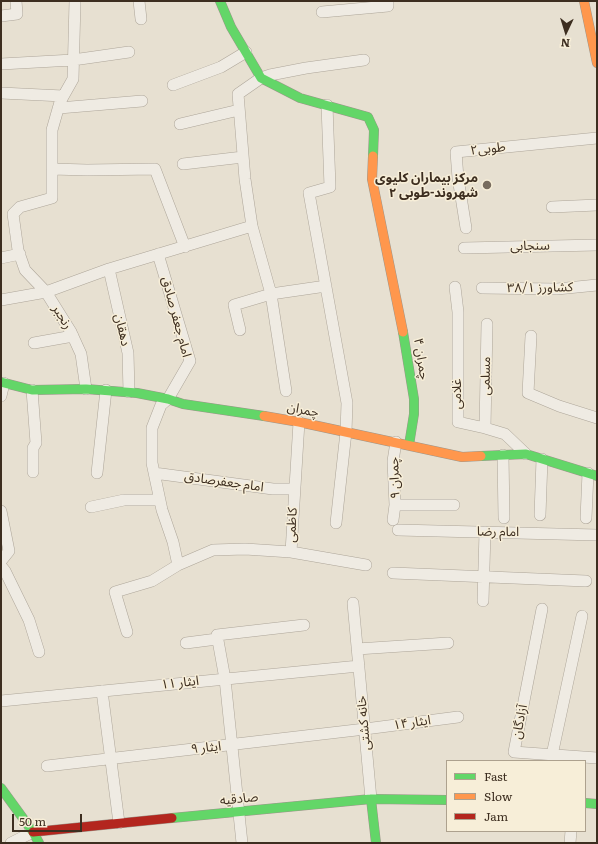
<!DOCTYPE html>
<meta charset="utf-8">
<style>
body{margin:0}
#map{position:relative;width:598px;height:844px;overflow:hidden;background:#e7e0d1;font-family:Literata,serif}
canvas{display:block}
.frame{position:absolute;inset:0;border:2px solid #3d2e20;pointer-events:none}
.legend{position:absolute;left:446px;top:760px;width:140px;height:72px;box-sizing:border-box;background:#f7eed8;border:1px solid #ada18e;margin:0;padding:5px 7px;list-style:none;font-size:12px;color:#3d2e20}
.legend li{display:flex;align-items:center;gap:8px;height:20px}
.legend b{width:20px;border:1px solid #ada18e}
.north{position:absolute;left:546px;top:12px;width:40px;height:40px;-webkit-text-stroke:3px #f7eed8;paint-order:stroke;rotate:184deg;font-size:11px;font-weight:700;line-height:16px;text-align:center;color:#3d2e20}
.north::after{content:'';display:block;margin:auto;width:14px;height:18px;background:#3d2e20;clip-path:polygon(50% 0,100% 100%,50% 72%,0 100%)}
.scale{position:absolute;left:12px;top:814px;width:70px;height:18px;box-sizing:border-box;border:2px solid #3d2e20;border-top:0;padding-left:5px;font-size:12px;line-height:14px;white-space:nowrap;color:#3d2e20;-webkit-text-stroke:3px #f7eed8;paint-order:stroke}
</style>
<div id="map">
<canvas width="598" height="844"></canvas>
<div class="frame"></div>
<ul class="legend">
<li><b style="height:5px;background:#63d668"></b>Fast</li>
<li><b style="height:5px;background:#ff974d"></b>Slow</li>
<li><b style="height:5px;background:#b3261e"></b>Jam</li>
</ul>
<div class="north">N</div>
<div class="scale">50 m</div>
</div>
<script>
const ctx = document.querySelector('canvas').getContext('2d');
ctx.lineJoin = 'round';
const poly = rows => new Path2D(rows.map(r => 'M' + r).join(''));
function stroke(path, color, width, dash) { ctx.strokeStyle = color; ctx.lineWidth = width; ctx.lineCap = dash ? 'butt' : 'round'; ctx.setLineDash(dash || []); ctx.stroke(path); }
function label(font, color, halo, rows, align = 'center') {
  ctx.font = font + ' Literata,"Noto Sans Arabic",serif'; ctx.lineWidth = 3; ctx.setLineDash([]); ctx.textBaseline = 'middle'; ctx.strokeStyle = halo; ctx.fillStyle = color; for (const [text, x, y, turn = 0] of rows) {
    ctx.save(); ctx.translate(x, y); ctx.rotate((+turn || 0) * Math.PI / 180); ctx.textAlign = isNaN(turn) ? turn : align; if (halo) ctx.strokeText(text, 0, 0); ctx.fillText(text, 0, 0); ctx.restore();
  }
}
const street = poly([
 [75,1,73,79,60,102,52,130,52,198,20,207,13,214,18,250,25,270,46,292,71,332,81,354,86,389],
 [139,1,141,19],
 [322,12,388,6,388,1],
 [1,16,17,14,16,1],
 [1,64,73,60,129,52],
 [173,85,221,67,246,52],
 [1,93,63,96],
 [327,105,330,187,309,193,347,403,346,432,336,523],
 [59,108,142,101],
 [180,124,239,110],
 [183,164,243,157],
 [52,169,87,170,155,169,185,247],
 [552,207,597,205],
 [466,228,458,178,456,152,597,138],
 [464,248,597,245],
 [158,254,190,361,168,399,161,405,152,428,152,463,162,510,173,542,178,565],
 [1,258,20,254],
 [109,269,128,353,129,392],
 [326,286,271,294,252,226,245,179,238,94,261,78,270,75,306,68,364,60],
 [455,287,458,312,458,422,485,428,505,434,526,454],
 [482,288,557,289,597,285],
 [1,300,46,292,109,269,252,226],
 [240,330,234,305,271,294,286,391],
 [531,336,528,393,559,406,597,418],
 [34,343,73,336],
 [32,390,36,443,33,448,33,472],
 [1,396,4,383],
 [299,422,291,552,366,565],
 [485,428,487,324],
 [396,442,393,461,395,505,454,505],
 [503,455,504,518],
 [97,473,106,390],
 [154,473,273,489,294,489],
 [91,507,124,500,160,500],
 [1,511,9,551,1,561],
 [540,515,542,459],
 [586,518,588,473],
 [393,520,395,505],
 [398,530,597,535],
 [1,566,5,571,29,620,39,652],
 [393,573,586,581],
 [483,601,485,532],
 [353,603,371,799],
 [542,609,514,752,597,758],
 [127,632,115,592,152,581,178,565,213,550,245,549,291,552],
 [186,643,217,639],
 [357,649,448,643],
 [102,691,119,823],
 [1,701,359,666],
 [552,755,582,616],
 [47,766,365,729,458,717],
 [11,843,33,832],
 [242,843,225,679,217,635,304,625],
 [570,843,571,831]
]);
const fast = poly([
 [220,1,231,27,261,78,300,98,368,117,374,130,373,156],
 [403,332,414,399,414,414,409,445],
 [1,382,32,390,86,389,137,393,168,399,183,404,264,416],
 [481,456,526,454,597,476],
 [1,788,33,832,39,843],
 [371,799,376,843],
 [585,803,597,804],
 [172,818,371,799,447,800]
]);
const slow = poly([
 [584,1,597,63],
 [373,156,372,179,403,332],
 [264,416,299,422,462,457,481,456]
]);
const jam = poly([
 [33,832,172,818]
]);
stroke(street, '#ada599', 12);
stroke(fast, '#9c958a', 10);
stroke(slow, '#9c958a', 10);
stroke(jam, '#9c958a', 10);
stroke(street, '#efebe3', 11);
stroke(fast, '#63d668', 9);
stroke(slow, '#ff974d', 9);
stroke(jam, '#b3261e', 9);
for (const [x, y, r, color] of [
 [487,185,5,"#786c5e"]
]) { const dot = new Path2D(); dot.arc(x, y, r, 0, 2 * Math.PI); ctx.fillStyle = color; ctx.fill(dot); stroke(dot, '#f7eed8', 1.5); }
label('13px', '#3d2e20', '#f7eed8', [
 ["طوبی۲",488,149,-6],
 ["سنجابی",530,246,-1],
 ["کشاورز ۳۸/۱",540,288,-1],
 ["رنجبر",62,317,58],
 ["امام جعفر صادق",176,317,75],
 ["دهقان",122,330,77],
 ["چمران ۴",421,359,81],
 ["مسلمی",486,376,-89],
 ["غلامی",457,394,-90],
 ["چمران",303,410,11],
 ["چمران ۹",395,478,-92],
 ["امام جعفرصادق",224,482,8],
 ["کاظمی",292,525,-87],
 ["امام رضا",498,532,1],
 ["ایثار ۱۱",180,683,-6],
 ["آزادگان",520,722,-79],
 ["خانه کشتی",364,723,-95],
 ["ایثار ۱۴",412,723,-8],
 ["ایثار ۹",206,748,-6],
 ["صادقیه",239,799,-6]
]);
label('bold 13px', '#3d2e20', '#f7eed8', [
 ["مرکز بیماران کلیوی",478,178],
 ["شهروند-طوبی ۲",478,193]
], 'right');
</script>
